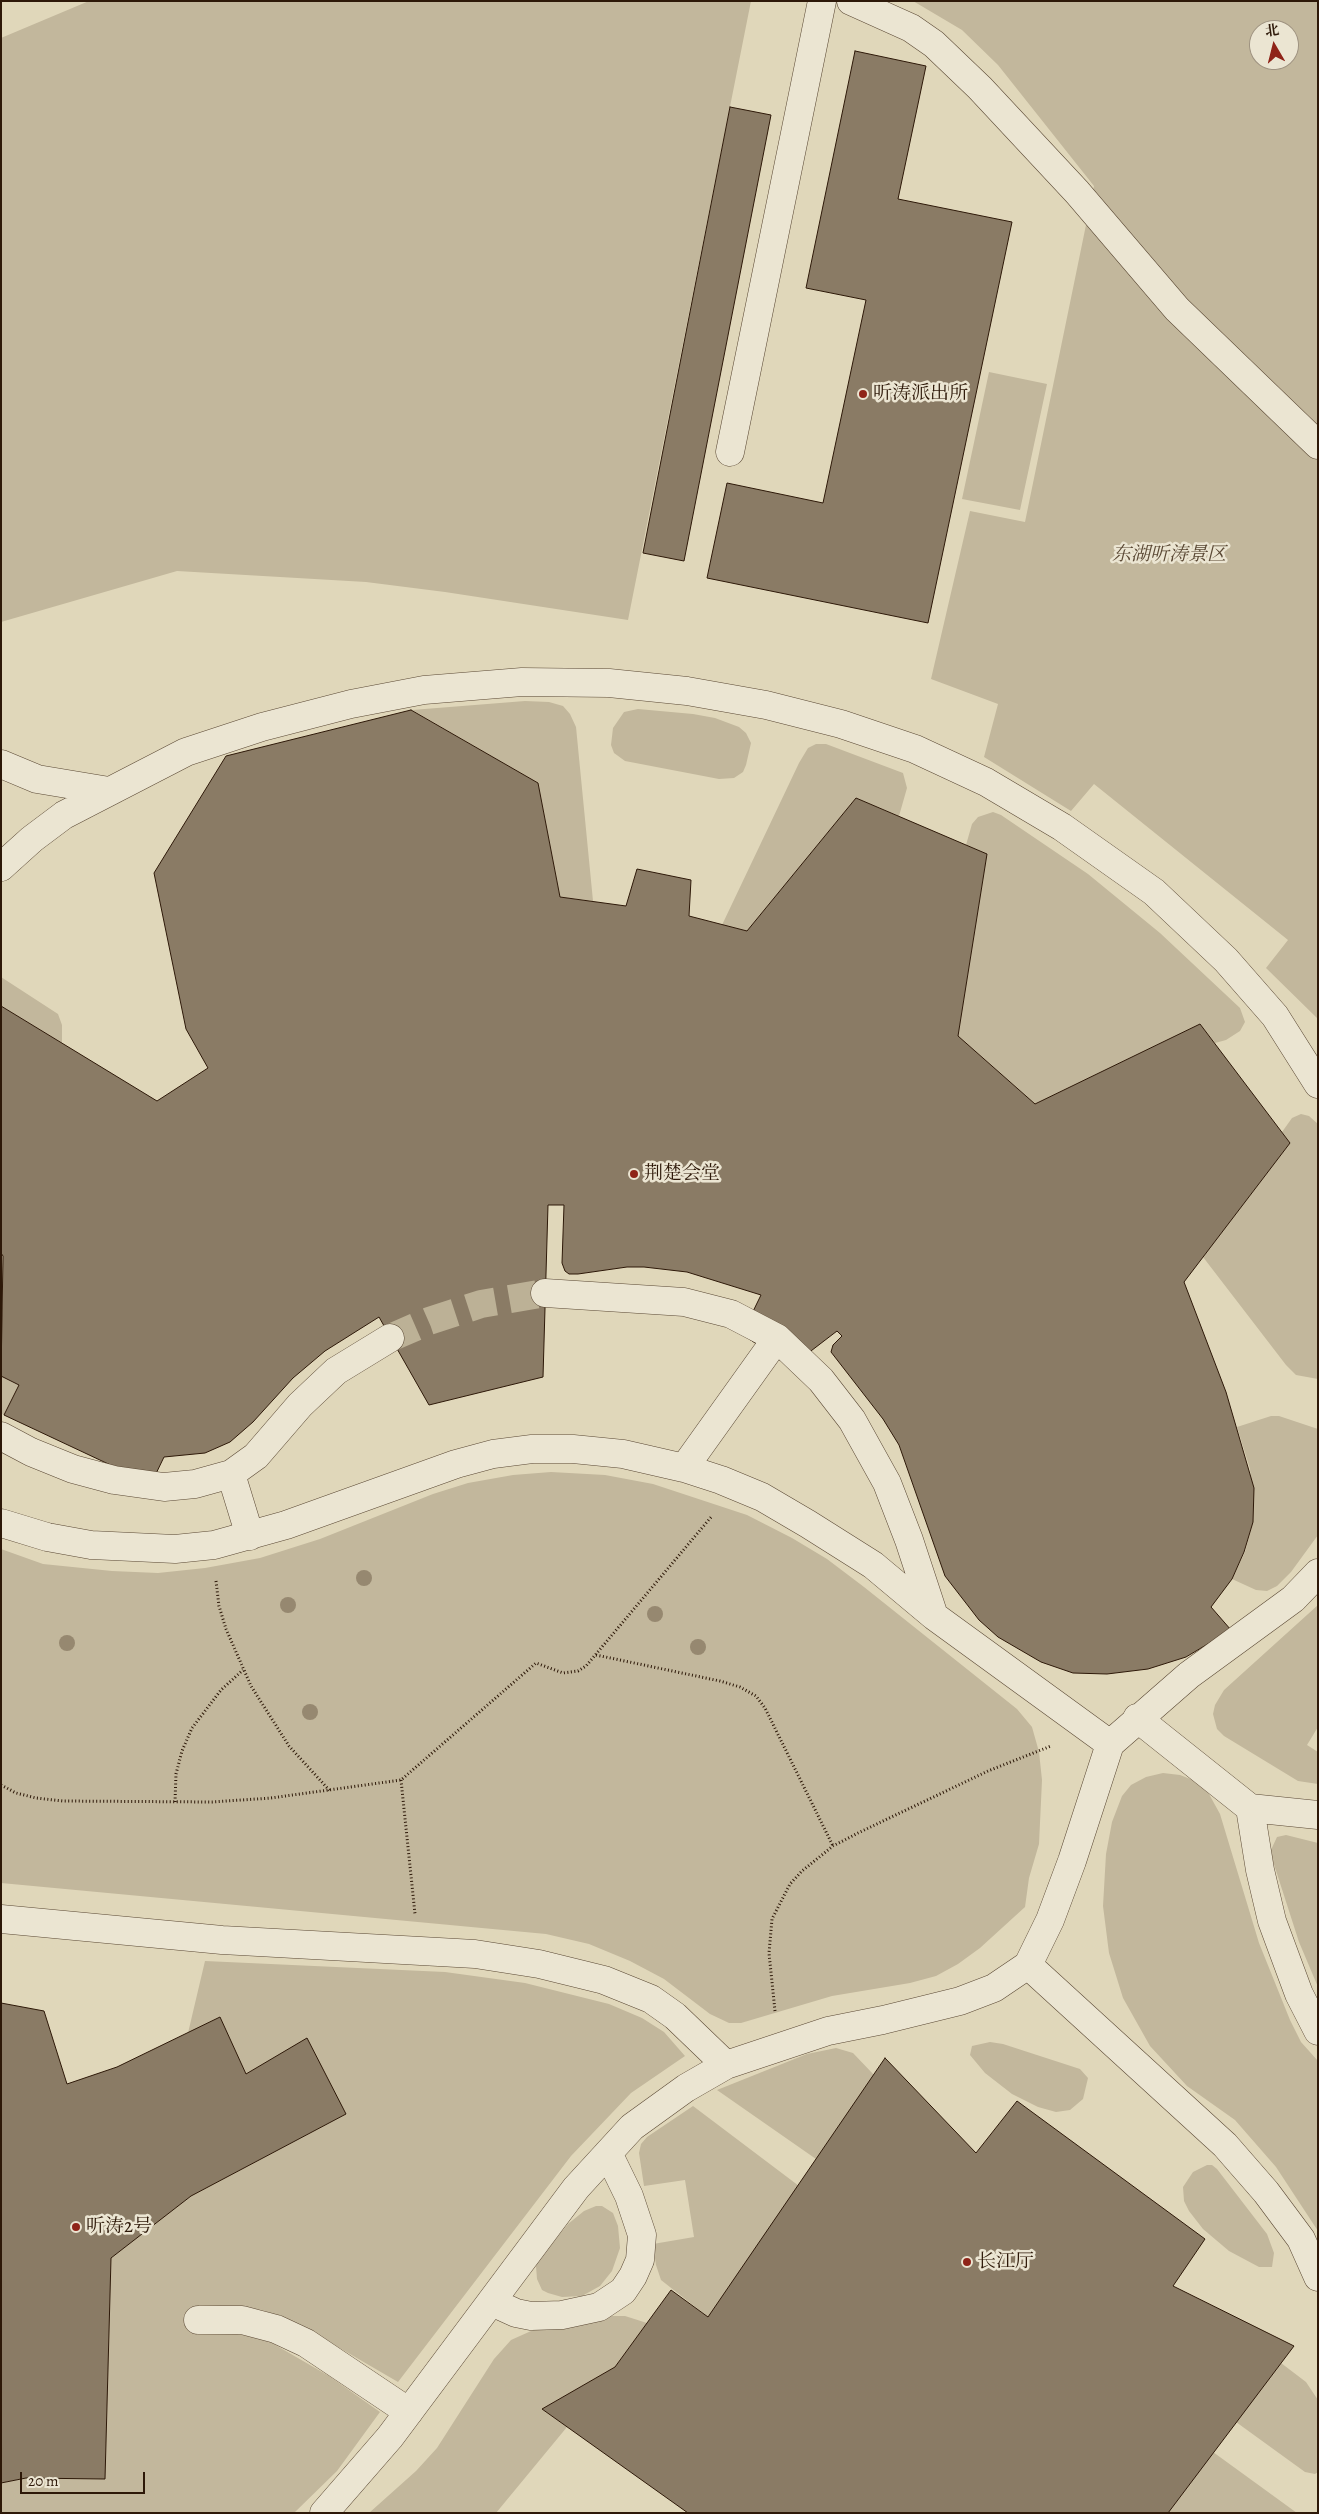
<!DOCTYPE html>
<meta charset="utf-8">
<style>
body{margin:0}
#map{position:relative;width:1319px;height:2514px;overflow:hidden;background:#e0d7ba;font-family:Alegreya,"Noto Serif SC",serif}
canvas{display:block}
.frame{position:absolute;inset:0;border:2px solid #2d1808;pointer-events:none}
.north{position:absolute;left:1249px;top:20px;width:50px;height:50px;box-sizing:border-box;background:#ebe5d2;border:1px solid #9f9381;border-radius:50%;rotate:352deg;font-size:14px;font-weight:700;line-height:20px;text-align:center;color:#2d1808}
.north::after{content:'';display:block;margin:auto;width:18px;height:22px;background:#8f2418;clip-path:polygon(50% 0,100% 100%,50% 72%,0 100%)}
.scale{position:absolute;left:20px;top:2472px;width:125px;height:22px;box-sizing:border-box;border:2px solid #2d1808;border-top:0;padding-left:6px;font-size:15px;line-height:18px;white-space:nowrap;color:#2d1808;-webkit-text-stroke:4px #ebe5d2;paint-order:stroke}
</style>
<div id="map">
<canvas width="1319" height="2514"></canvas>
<div class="frame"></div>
<div class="north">北</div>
<div class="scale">20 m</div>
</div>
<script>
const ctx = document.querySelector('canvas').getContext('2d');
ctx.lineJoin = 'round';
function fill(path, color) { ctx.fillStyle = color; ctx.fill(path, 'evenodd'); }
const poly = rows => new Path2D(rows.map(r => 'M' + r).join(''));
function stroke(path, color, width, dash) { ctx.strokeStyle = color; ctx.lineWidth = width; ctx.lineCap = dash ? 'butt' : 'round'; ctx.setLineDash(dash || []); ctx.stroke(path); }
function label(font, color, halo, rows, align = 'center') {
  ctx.font = font + ' Alegreya,"Noto Serif SC",serif'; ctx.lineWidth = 5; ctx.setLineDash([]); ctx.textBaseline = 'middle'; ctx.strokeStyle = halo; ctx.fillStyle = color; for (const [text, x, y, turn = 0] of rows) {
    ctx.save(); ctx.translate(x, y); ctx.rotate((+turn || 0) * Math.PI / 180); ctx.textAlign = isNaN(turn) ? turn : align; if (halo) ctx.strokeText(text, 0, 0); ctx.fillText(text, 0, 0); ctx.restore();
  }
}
fill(poly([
 [89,1,751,1,628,620,445,592,366,582,177,571,1,622,1,38],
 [913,1,1318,1,1318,1019,1266,968,1288,940,1094,784,1071,811,984,757,998,704,931,679,970,511,1025,522,1094,186,998,65,962,30],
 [1259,30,1289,30,1289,60,1259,60],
 [989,372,1047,384,1020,510,962,499],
 [525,701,549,702,563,706,570,714,576,727,593,901,560,897,538,783,412,710],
 [638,709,693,714,715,718,739,727,746,733,751,743,746,765,743,772,734,778,719,779,625,761,614,753,611,745,613,728,624,712],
 [816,744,826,744,903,773,907,788,899,816,856,798,747,931,722,925,799,763,808,748],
 [993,812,1001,815,1088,874,1160,933,1240,1008,1245,1022,1240,1031,1226,1040,1215,1043,1200,1024,1035,1104,958,1036,987,854,966,845,972,824,978,817],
 [1,977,58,1014,62,1025,62,1043,1,1006],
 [1301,1114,1309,1116,1318,1124,1318,1379,1296,1375,1286,1365,1203,1257,1290,1143,1282,1132,1292,1118],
 [1,1376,19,1385,4,1415,1,1413],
 [1271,1416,1279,1416,1318,1429,1318,1535,1291,1572,1277,1586,1267,1591,1256,1590,1232,1579,1245,1552,1253,1522,1254,1506,1250,1469,1237,1427],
 [551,1472,605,1475,653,1484,747,1515,792,1538,827,1559,864,1587,1017,1709,1032,1727,1039,1752,1042,1780,1039,1844,1029,1878,1025,1907,980,1948,958,1964,936,1976,910,1983,832,1996,741,2023,729,2023,710,2014,664,1979,630,1961,589,1944,546,1934,1,1883,1,1549,43,1564,112,1571,158,1573,205,1568,260,1558,320,1539,433,1494,468,1483,513,1475],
 [1318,1605,1318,1727,1307,1745,1318,1752,1318,1784,1298,1781,1224,1736,1217,1729,1213,1714,1215,1705,1224,1690],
 [1163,1773,1180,1775,1198,1782,1209,1794,1220,1814,1259,1943,1290,2020,1301,2042,1318,2061,1318,2231,1276,2167,1235,2120,1187,2086,1150,2046,1123,1998,1109,1953,1103,1906,1106,1854,1112,1822,1122,1796,1131,1785,1146,1777],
 [1286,1835,1318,1843,1318,1987,1299,1942,1270,1852,1277,1837],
 [205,1961,445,1972,525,1983,609,2004,642,2018,664,2032,685,2056,631,2093,571,2156,398,2382,307,2329,279,2316,262,2310,242,2307,199,2305,197,2335,237,2334,265,2339,329,2376,380,2412,337,2471,294,2513,1,2513,1,2483,26,2478,105,2479,111,2258,191,2196,346,2114,307,2039,246,2074,220,2017,188,2033],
 [990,2042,1003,2044,1080,2069,1088,2078,1083,2099,1070,2110,1056,2112,1038,2107,1012,2094,985,2073,970,2055,972,2046],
 [836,2048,853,2053,874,2075,816,2159,717,2090,807,2054],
 [693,2106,799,2186,708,2317,661,2280,656,2265,653,2244,694,2237,685,2180,644,2186,639,2153,641,2144,647,2137],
 [1207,2165,1212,2165,1217,2169,1267,2234,1274,2253,1272,2267,1259,2267,1229,2251,1203,2229,1189,2211,1184,2201,1183,2187,1193,2172],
 [596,2206,602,2206,613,2213,618,2226,620,2248,612,2271,600,2286,582,2296,562,2297,548,2293,542,2290,537,2279,536,2266,538,2261,568,2224,584,2211],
 [602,2316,625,2316,647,2323,615,2367,542,2409,567,2427,496,2513,369,2513,416,2471,437,2448,494,2359,511,2340,540,2327],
 [1281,2363,1306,2382,1318,2400,1318,2472,1315,2474,1305,2472,1236,2422],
 [1213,2452,1297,2513,1168,2513]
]), '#c2b79c');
const building = poly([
 [855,51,926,66,898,199,1012,222,928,623,707,578,727,483,823,503,866,300,806,288,855,51],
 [730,107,771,115,684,561,643,553,730,107],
 [411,710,538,783,560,897,626,906,637,869,691,880,689,916,747,931,856,798,987,854,958,1036,1035,1104,1200,1024,1290,1143,1184,1282,1226,1392,1254,1488,1253,1522,1244,1552,1232,1579,1211,1607,1231,1630,1186,1657,1148,1669,1107,1674,1073,1673,1041,1662,998,1637,979,1620,945,1576,899,1445,883,1419,831,1352,833,1345,842,1336,837,1331,790,1367,742,1334,761,1295,687,1272,644,1267,627,1267,578,1274,569,1274,565,1271,562,1263,564,1205,548,1205,543,1377,429,1405,379,1317,325,1351,293,1378,253,1422,230,1442,205,1453,164,1457,151,1484,4,1415,19,1385,1,1376,3,1256,1,1253,1,1006,157,1101,208,1068,186,1029,154,873,226,756,411,710],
 [1,2003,44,2011,67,2084,117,2067,220,2017,246,2074,307,2038,346,2114,191,2196,111,2258,105,2479,26,2478,1,2483,1,2003],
 [885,2058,976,2153,1017,2101,1205,2239,1173,2286,1294,2346,1168,2513,688,2513,542,2409,615,2367,671,2290,708,2317,885,2058]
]);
fill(building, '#8a7b65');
stroke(building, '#2d1808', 1);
stroke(poly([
 [390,1338,429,1321,481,1304,545,1293]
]), '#bcb196', 28, [28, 14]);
const minor = poly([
 [851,1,911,28,934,44,980,88,1077,192,1177,309,1318,445],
 [730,452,822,1],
 [1,764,37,779,109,791],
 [1,867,32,839,64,815,186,752,262,727,351,704,424,690,522,682,609,683,687,691,766,705,841,724,915,749,986,782,1062,827,1154,892,1226,960,1275,1016,1318,1084],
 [545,1293,684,1302,731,1314,777,1338,821,1380,852,1420,887,1483,909,1540,934,1616],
 [1,1436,31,1452,73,1469,114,1480,164,1487,195,1484,231,1474,256,1456,300,1405,336,1371,390,1338],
 [684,1468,777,1338],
 [231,1474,250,1536],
 [1,1523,47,1537,91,1545,175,1549,214,1545,286,1525,456,1464,493,1454,532,1449,573,1449,623,1454,684,1468,721,1480,762,1497,808,1524,873,1565,934,1616,1110,1744],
 [1137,1718,1250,1808,1318,1815],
 [1250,1808,1260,1870,1272,1921,1299,1994,1318,2031],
 [1,1919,222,1940,475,1954,539,1964,604,1980,651,1999,675,2016,726,2065],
 [1028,1965,1225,2145,1266,2192,1301,2239,1318,2277],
 [492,2302,516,2313,531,2316,562,2315,599,2307,623,2291,633,2276,640,2260,642,2235,629,2196,608,2153],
 [198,2320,242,2320,276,2329,306,2343,409,2412],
 [324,2513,390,2437,576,2188,632,2127,686,2088,726,2065,828,2031,883,2020,960,2001,994,1988,1028,1965,1050,1920,1072,1861,1110,1744,1189,1675,1293,1599,1318,1573]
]);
stroke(minor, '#5a4834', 29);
stroke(poly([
 [216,1581,219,1606,226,1629,251,1686,289,1746,330,1791],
 [596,1655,720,1681,740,1687,756,1696,765,1708,833,1846],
 [401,1780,415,1914],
 [1,1785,16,1793,36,1798,63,1801,212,1802,271,1798,401,1780,536,1663,563,1673,578,1671,586,1666,712,1516],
 [175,1802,176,1774,182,1751,192,1728,221,1690,243,1670],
 [775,2011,769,1953,772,1919,790,1884,802,1871,833,1846,858,1833,988,1771,1051,1746]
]), '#2d1808', 3, [1, 2.5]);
stroke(minor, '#ebe5d2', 28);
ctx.fillStyle = '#968870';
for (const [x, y] of [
 [364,1578],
 [288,1605],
 [655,1614],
 [67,1643],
 [698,1647],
 [310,1712]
]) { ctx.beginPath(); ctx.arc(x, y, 8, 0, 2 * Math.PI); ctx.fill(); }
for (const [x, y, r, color] of [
 [863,394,5,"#8f2418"],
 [634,1174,5,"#8f2418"],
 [76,2227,5,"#8f2418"],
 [967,2262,5,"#8f2418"]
]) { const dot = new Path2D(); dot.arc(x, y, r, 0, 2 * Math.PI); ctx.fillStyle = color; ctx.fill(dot); stroke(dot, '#ebe5d2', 2); }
label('19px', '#2d1808', '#ebe5d2', [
 ["听涛派出所",873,394],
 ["荆楚会堂",644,1174],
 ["听涛2号",86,2227],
 ["长江厅",977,2262]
], 'left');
label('italic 19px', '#5a4834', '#ebe5d2', [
 ["东湖听涛景区",1169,555]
]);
</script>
